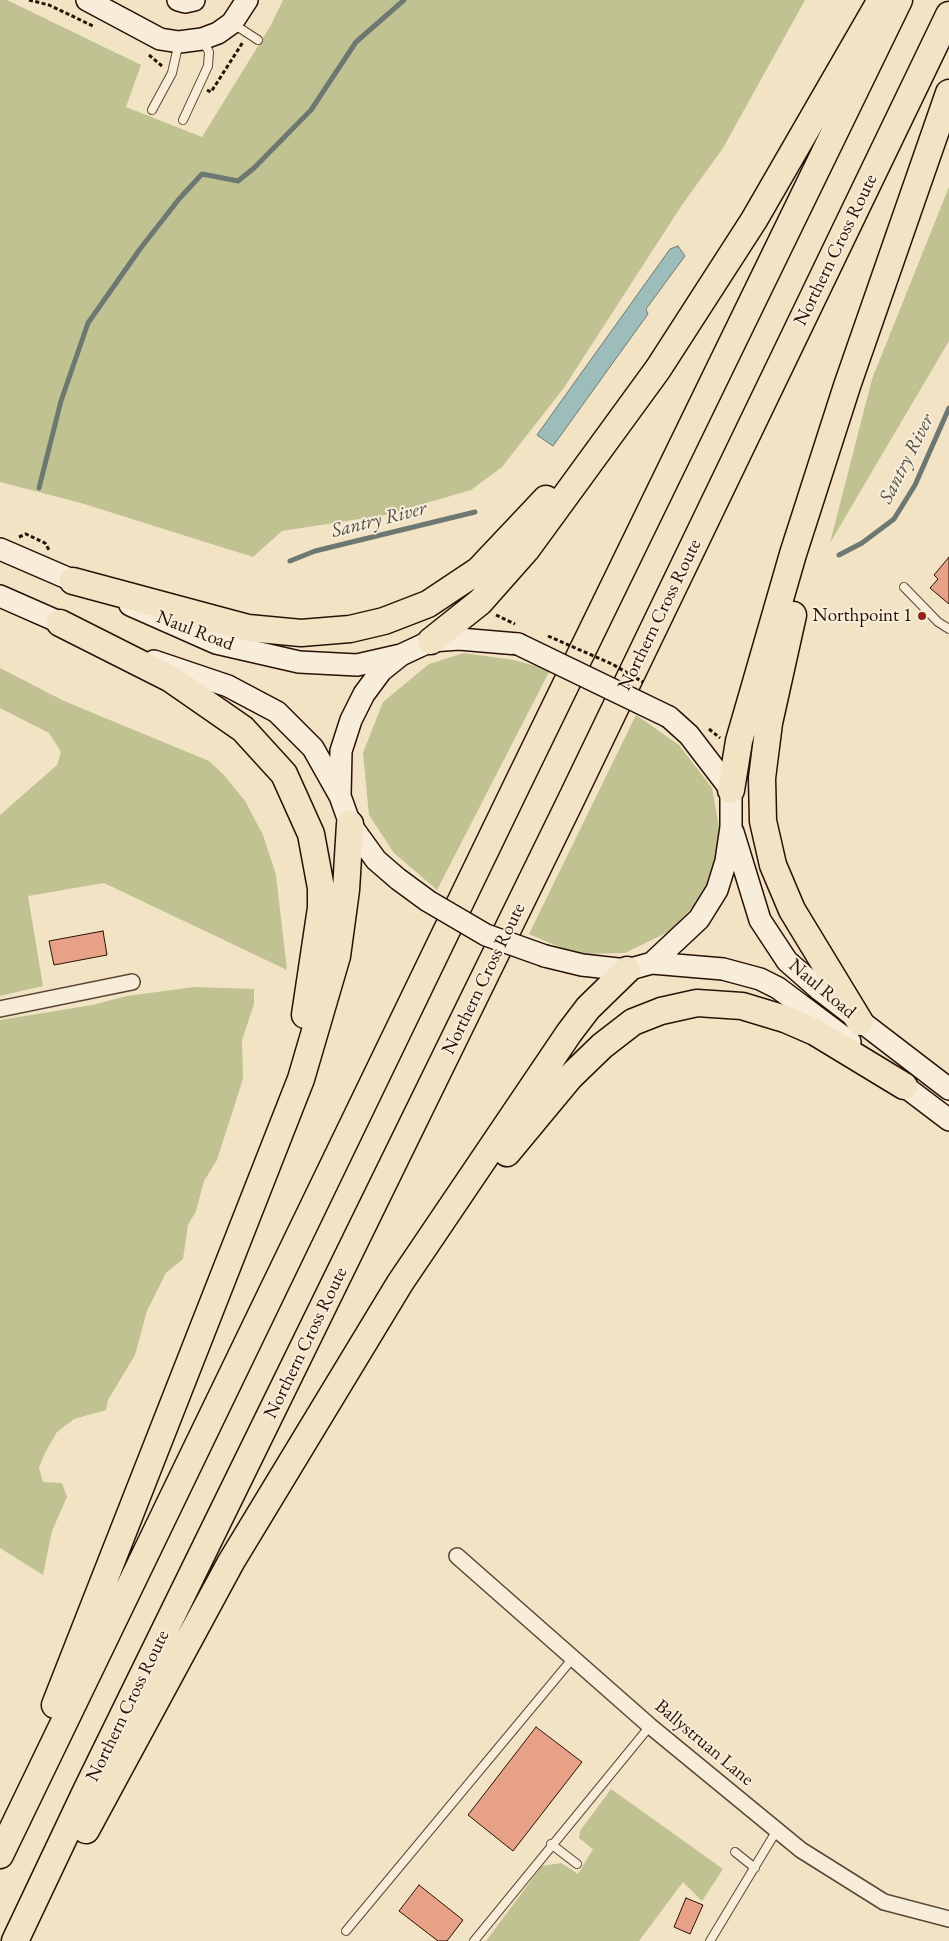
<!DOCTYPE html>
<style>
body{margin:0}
canvas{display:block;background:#f2e3c5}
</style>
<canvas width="949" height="1941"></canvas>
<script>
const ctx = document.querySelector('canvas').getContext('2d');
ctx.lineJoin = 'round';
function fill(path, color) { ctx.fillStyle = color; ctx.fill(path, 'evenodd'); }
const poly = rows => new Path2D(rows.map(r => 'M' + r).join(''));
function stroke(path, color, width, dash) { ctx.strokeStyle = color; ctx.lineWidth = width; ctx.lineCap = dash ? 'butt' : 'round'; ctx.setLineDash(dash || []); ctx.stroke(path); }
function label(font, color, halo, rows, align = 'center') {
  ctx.font = font + ' "EB Garamond",serif'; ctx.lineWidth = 4; ctx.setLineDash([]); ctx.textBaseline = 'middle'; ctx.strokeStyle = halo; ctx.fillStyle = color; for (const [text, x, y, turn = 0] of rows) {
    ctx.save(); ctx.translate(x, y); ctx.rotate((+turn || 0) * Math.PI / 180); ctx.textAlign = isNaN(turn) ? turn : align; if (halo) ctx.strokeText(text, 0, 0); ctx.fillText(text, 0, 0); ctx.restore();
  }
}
fill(poly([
 [0,0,7,0,141,65,126,107,202,137,271,25,283,0,805,0,723,148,682,205,563,389,502,467,471,490,385,515,282,531,253,557,81,503,0,482],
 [949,187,949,341,830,543,872,379],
 [464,653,514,660,550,670,437,890,394,853,369,815,363,753,383,702,429,664],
 [0,668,64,701,209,761,223,774,245,801,263,835,276,875,287,970,104,883,28,896,43,986,0,996,0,815,57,765,61,752,49,733,0,708],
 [636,715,679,745,712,788,721,839,702,897,670,931,625,953,575,954,529,934],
 [194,987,254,989,254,1004,242,1040,243,1079,217,1160,204,1181,196,1211,188,1225,183,1259,166,1273,147,1311,135,1355,108,1400,106,1410,74,1419,57,1432,45,1453,39,1468,43,1482,62,1483,67,1497,52,1531,43,1575,0,1548,0,1020,92,1005,127,996],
 [611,1789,723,1869,702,1901,683,1882,639,1941,486,1941,542,1866,561,1863,578,1874,593,1849,579,1838,580,1831]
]), '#c0c291');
const water = poly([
 [678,246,685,256,646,309,648,314,553,446,537,435,670,249,678,246]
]);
fill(water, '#9cbdba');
stroke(water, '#6e7872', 1);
stroke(poly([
 [39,488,61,401,88,323,140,249,179,199,202,174,238,181,254,168,311,110,356,42,404,0],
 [839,555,862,543,894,519,915,485,949,408],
 [290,561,315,551,475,512]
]), '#6e7872', 5);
const building = poly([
 [949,557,949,604,930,588,938,579,934,575,949,557],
 [103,931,107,955,54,965,49,941,103,931],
 [536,1727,582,1762,513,1851,468,1815,536,1727],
 [419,1885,463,1920,447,1941,438,1941,399,1911,419,1885],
 [686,1898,703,1905,690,1934,674,1927,686,1898]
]);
fill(building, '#e6a187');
stroke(building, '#291107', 1);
const service = poly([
 [232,23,258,40],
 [152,110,172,73,179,42],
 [183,120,208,66,209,52,202,39],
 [904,587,938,622,949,629],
 [551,1844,577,1864],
 [735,1852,755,1868],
 [346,1931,573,1658],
 [474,1941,650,1726],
 [710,1941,777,1830]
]);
const minor = poly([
 [0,1009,132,982],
 [457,1556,650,1726,801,1850,884,1902,949,1919]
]);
const secondary = poly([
 [87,0,160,39,179,42,202,39,218,33,232,23,247,0],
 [178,0,185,2,194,0],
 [0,549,88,587],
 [0,596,75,629],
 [130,605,216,643,299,662,357,665,401,655],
 [154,661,228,686,277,712,313,748,340,796],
 [733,832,760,920,787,961,820,990,949,1089],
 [398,879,376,860,350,824,340,796,341,751,351,720,364,694,381,671,401,655,431,641,459,639,518,644],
 [545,956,582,965,627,970,652,963,699,919,717,890,726,861,731,827,731,790,689,735,669,717],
 [652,963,723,969,760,979,778,988,850,1042],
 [891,1076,949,1120]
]);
const motorway = poly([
 [73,581,248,628,301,633,350,629,384,621,428,604,479,570,546,499],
 [793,615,769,723,762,778,763,821,773,865,792,910,860,1022],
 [60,623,171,679,243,729,284,774,311,834,321,888,321,908,305,1015],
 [431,641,480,602,526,550,658,369,754,220,881,0],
 [731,790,739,741,793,554,847,386,949,93],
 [507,1153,570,1077,602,1046,633,1022,661,1011,697,1003,742,1006,785,1019,815,1032,904,1086],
 [55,1705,301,1079,337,956,346,890,350,824],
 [86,1830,231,1562,400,1283,569,1033,588,1008,627,970],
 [0,1855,517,785,899,0],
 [15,1941,87,1789,570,802,949,15]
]);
stroke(service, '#5b4636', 10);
stroke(minor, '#5b4636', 18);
stroke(secondary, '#291107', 24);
stroke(motorway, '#291107', 29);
stroke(poly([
 [29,0,49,5,93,26],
 [149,55,162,66],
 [207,90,211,92,243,42],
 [19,537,26,534,45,543,49,550],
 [496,615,515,624],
 [709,729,720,738]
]), '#291107', 3, [4, 2.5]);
stroke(service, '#f7edd9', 8);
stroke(minor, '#f7edd9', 15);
stroke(secondary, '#f7edd9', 21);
stroke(motorway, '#f2e3c5', 26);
const secondaryBridge = poly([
 [518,644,669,717],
 [398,879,428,901,486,935,545,956]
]);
stroke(secondaryBridge, '#291107', 24, []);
stroke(poly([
 [548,636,612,664,643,682]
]), '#291107', 3, [4, 2.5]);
stroke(secondaryBridge, '#f7edd9', 21);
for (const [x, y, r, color] of [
 [922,616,5,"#8f2418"]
]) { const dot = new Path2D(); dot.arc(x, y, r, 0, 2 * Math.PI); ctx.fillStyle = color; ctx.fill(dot); stroke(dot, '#f7edd9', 2); }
label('19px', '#291107', '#f7edd9', [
 ["Northern Cross Route",836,250,-64],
 ["Northern Cross Route",660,615,-64],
 ["Naul Road",195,631,21],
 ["Northern Cross Route",484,979,-64],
 ["Naul Road",822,989,40],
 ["Northern Cross Route",306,1343,-64],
 ["Northern Cross Route",128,1706,-64],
 ["Ballystruan Lane",704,1743,40]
]);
label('19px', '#291107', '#f7edd9', [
 ["Northpoint 1",912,616]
], 'right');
label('italic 20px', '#514d46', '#f7edd9', [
 ["Santry River",907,459,-63],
 ["Santry River",379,520,-14]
]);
</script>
